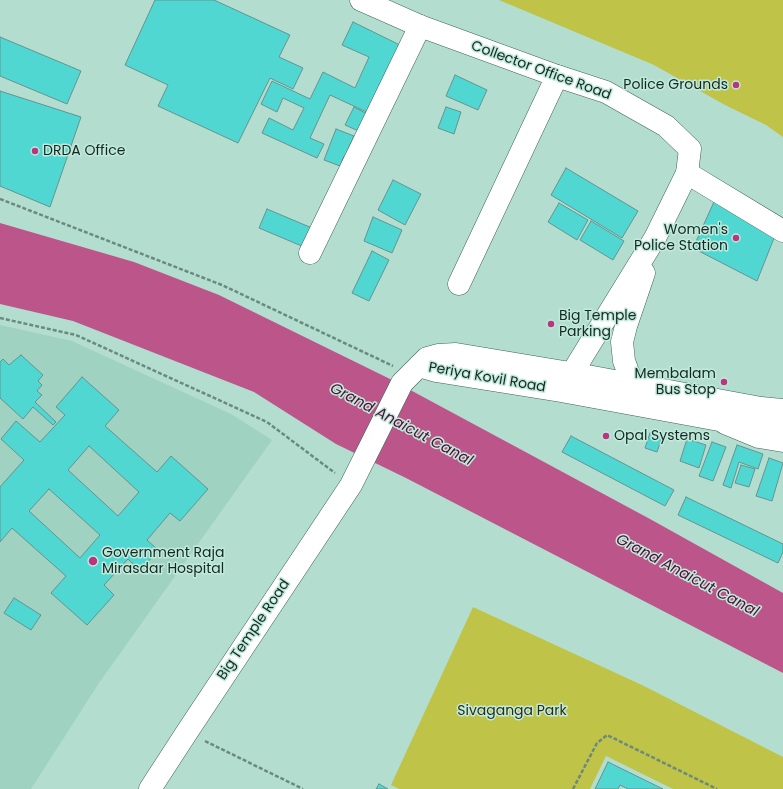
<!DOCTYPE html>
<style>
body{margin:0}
canvas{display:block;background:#b3decf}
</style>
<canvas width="783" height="789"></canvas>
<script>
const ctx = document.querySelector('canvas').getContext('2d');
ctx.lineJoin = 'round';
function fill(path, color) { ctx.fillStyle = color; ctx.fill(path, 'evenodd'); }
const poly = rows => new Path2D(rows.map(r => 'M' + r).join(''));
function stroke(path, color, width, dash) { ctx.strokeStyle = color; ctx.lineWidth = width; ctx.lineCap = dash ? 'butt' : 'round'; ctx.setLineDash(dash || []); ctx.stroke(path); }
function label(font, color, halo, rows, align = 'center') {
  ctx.font = font + ' Poppins,sans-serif'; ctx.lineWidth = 3; ctx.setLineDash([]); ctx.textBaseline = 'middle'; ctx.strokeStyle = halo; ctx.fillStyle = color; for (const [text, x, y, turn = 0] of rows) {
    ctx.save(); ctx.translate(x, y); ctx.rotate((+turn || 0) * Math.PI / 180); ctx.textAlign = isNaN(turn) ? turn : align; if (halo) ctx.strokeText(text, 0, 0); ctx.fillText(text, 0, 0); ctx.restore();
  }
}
fill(poly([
 [0,325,72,341,231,414,272,440,99,683,31,789,0,789]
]), '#9fd2c0');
fill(poly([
 [499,0,783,0,783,137,766,125,725,105,654,65],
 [473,607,644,686,783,757,783,789,673,789,606,756,590,789,399,789,391,785]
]), '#bfc348');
fill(poly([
 [0,223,134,262,219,295,388,378,650,519,783,593,783,673,406,478,336,444,254,392,73,321,0,304]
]), '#bc5589');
const building = poly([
 [155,0,214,0,290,35,279,57,303,68,293,89,270,78,238,143,158,106,168,85,125,65,155,0],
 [353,22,406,48,371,114,330,95,310,138,324,144,317,158,262,133,269,118,293,130,304,108,283,98,277,112,261,104,272,81,310,99,323,72,355,88,369,57,342,45,353,22],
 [0,37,81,71,67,104,0,76,0,37],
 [455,75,487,90,478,110,446,96,455,75],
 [0,91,81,117,50,207,0,186,0,91],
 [354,107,371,116,363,133,345,125,354,107],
 [446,107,461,112,454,134,438,128,446,107],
 [336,129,354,136,348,149,355,152,351,160,344,156,340,166,324,160,336,129],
 [566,168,638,211,622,238,551,195,566,168],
 [393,180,421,194,405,225,378,210,393,180],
 [718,193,778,228,757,281,693,248,718,193],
 [559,203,588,220,577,240,548,222,559,203],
 [267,209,312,228,304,247,259,228,267,209],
 [373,217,402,230,392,253,364,241,373,217],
 [591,221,624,241,613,260,580,240,591,221],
 [372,251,389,260,369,301,352,293,372,251],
 [21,355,43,375,38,381,42,385,37,391,42,395,35,402,56,422,53,425,33,407,23,419,0,398,0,362,3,359,9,365,21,355],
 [82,377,119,410,105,426,157,472,171,456,208,489,180,521,170,513,147,540,158,550,140,571,128,559,104,585,114,595,87,625,51,593,66,576,12,528,0,542,0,487,24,460,1,439,16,421,40,442,65,415,56,407,82,377],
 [89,446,139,492,118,516,68,470,89,446],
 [49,489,100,535,80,558,29,511,49,489],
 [650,433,662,437,657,452,645,448,650,433],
 [571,436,674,490,665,506,562,452,571,436],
 [687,439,706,445,699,468,680,461,687,439],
 [712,442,726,447,713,481,699,476,712,442],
 [737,445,763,454,758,469,739,462,731,488,723,485,737,445],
 [769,458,783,463,772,501,756,496,769,458],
 [741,465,755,469,749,487,735,483,741,465],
 [686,497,783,544,783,552,778,563,678,515,686,497],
 [14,598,41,615,31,630,4,613,14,598],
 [608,762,663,789,628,789,620,785,618,789,595,789,608,762],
 [379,784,388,789,376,789,379,784]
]);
fill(building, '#50d7d2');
stroke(building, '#659390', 1);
const minor = poly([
 [687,173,783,231],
 [310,253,420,26],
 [459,284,557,76],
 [725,423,759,437,783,441]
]);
const major = poly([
 [361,0,420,26,557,76,606,92,666,126,690,149,687,173,655,238,561,391],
 [419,366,436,371,561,391,719,420,783,428],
 [634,384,630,377,624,361,622,342,626,326,644,273],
 [150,789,187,732,351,485,402,383,427,358,438,355,456,354,582,375,761,408,783,410]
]);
stroke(minor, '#3d6457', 23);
stroke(major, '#3d6457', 23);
stroke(poly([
 [0,199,222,285,393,366],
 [0,318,76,335,267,422,335,473],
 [205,741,303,789],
 [573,789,597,743,607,735,717,789]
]), '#6a897f', 2.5, [4, 2]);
stroke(minor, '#fff', 22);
stroke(major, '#fff', 22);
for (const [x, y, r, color] of [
 [736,85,4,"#b9367e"],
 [35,151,4,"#b9367e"],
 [736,238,4,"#b9367e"],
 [551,324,4,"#b9367e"],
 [724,382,4,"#b9367e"],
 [606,436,4,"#b9367e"],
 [93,561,5,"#b9367e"]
]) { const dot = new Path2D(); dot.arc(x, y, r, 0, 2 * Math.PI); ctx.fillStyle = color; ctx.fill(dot); stroke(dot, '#c0ebdc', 1.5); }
label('14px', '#162722', '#c0ebdc', [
 ["Collector Office Road",541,71,20],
 ["Periya Kovil Road",487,378,10],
 ["Big Temple Road",254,630,-56]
]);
label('14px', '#162722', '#c0ebdc', [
 ["Police Grounds",728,85,"right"],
 ["DRDA Office",43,151],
 ["Women's",728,230,"right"],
 ["Police Station",728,246,"right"],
 ["Big Temple",559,316],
 ["Parking",559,332],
 ["Membalam",716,374,"right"],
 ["Bus Stop",716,390,"right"],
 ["Opal Systems",614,436],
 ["Government Raja",102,553],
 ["Mirasdar Hospital",102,569]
], 'left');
label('14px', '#2c2d19', '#c0ebdc', [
 ["Sivaganga Park",512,711]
]);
label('italic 15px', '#520f35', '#c0ebdc', [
 ["Grand Anaicut Canal",401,425,28],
 ["Grand Anaicut Canal",687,576,28]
]);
</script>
